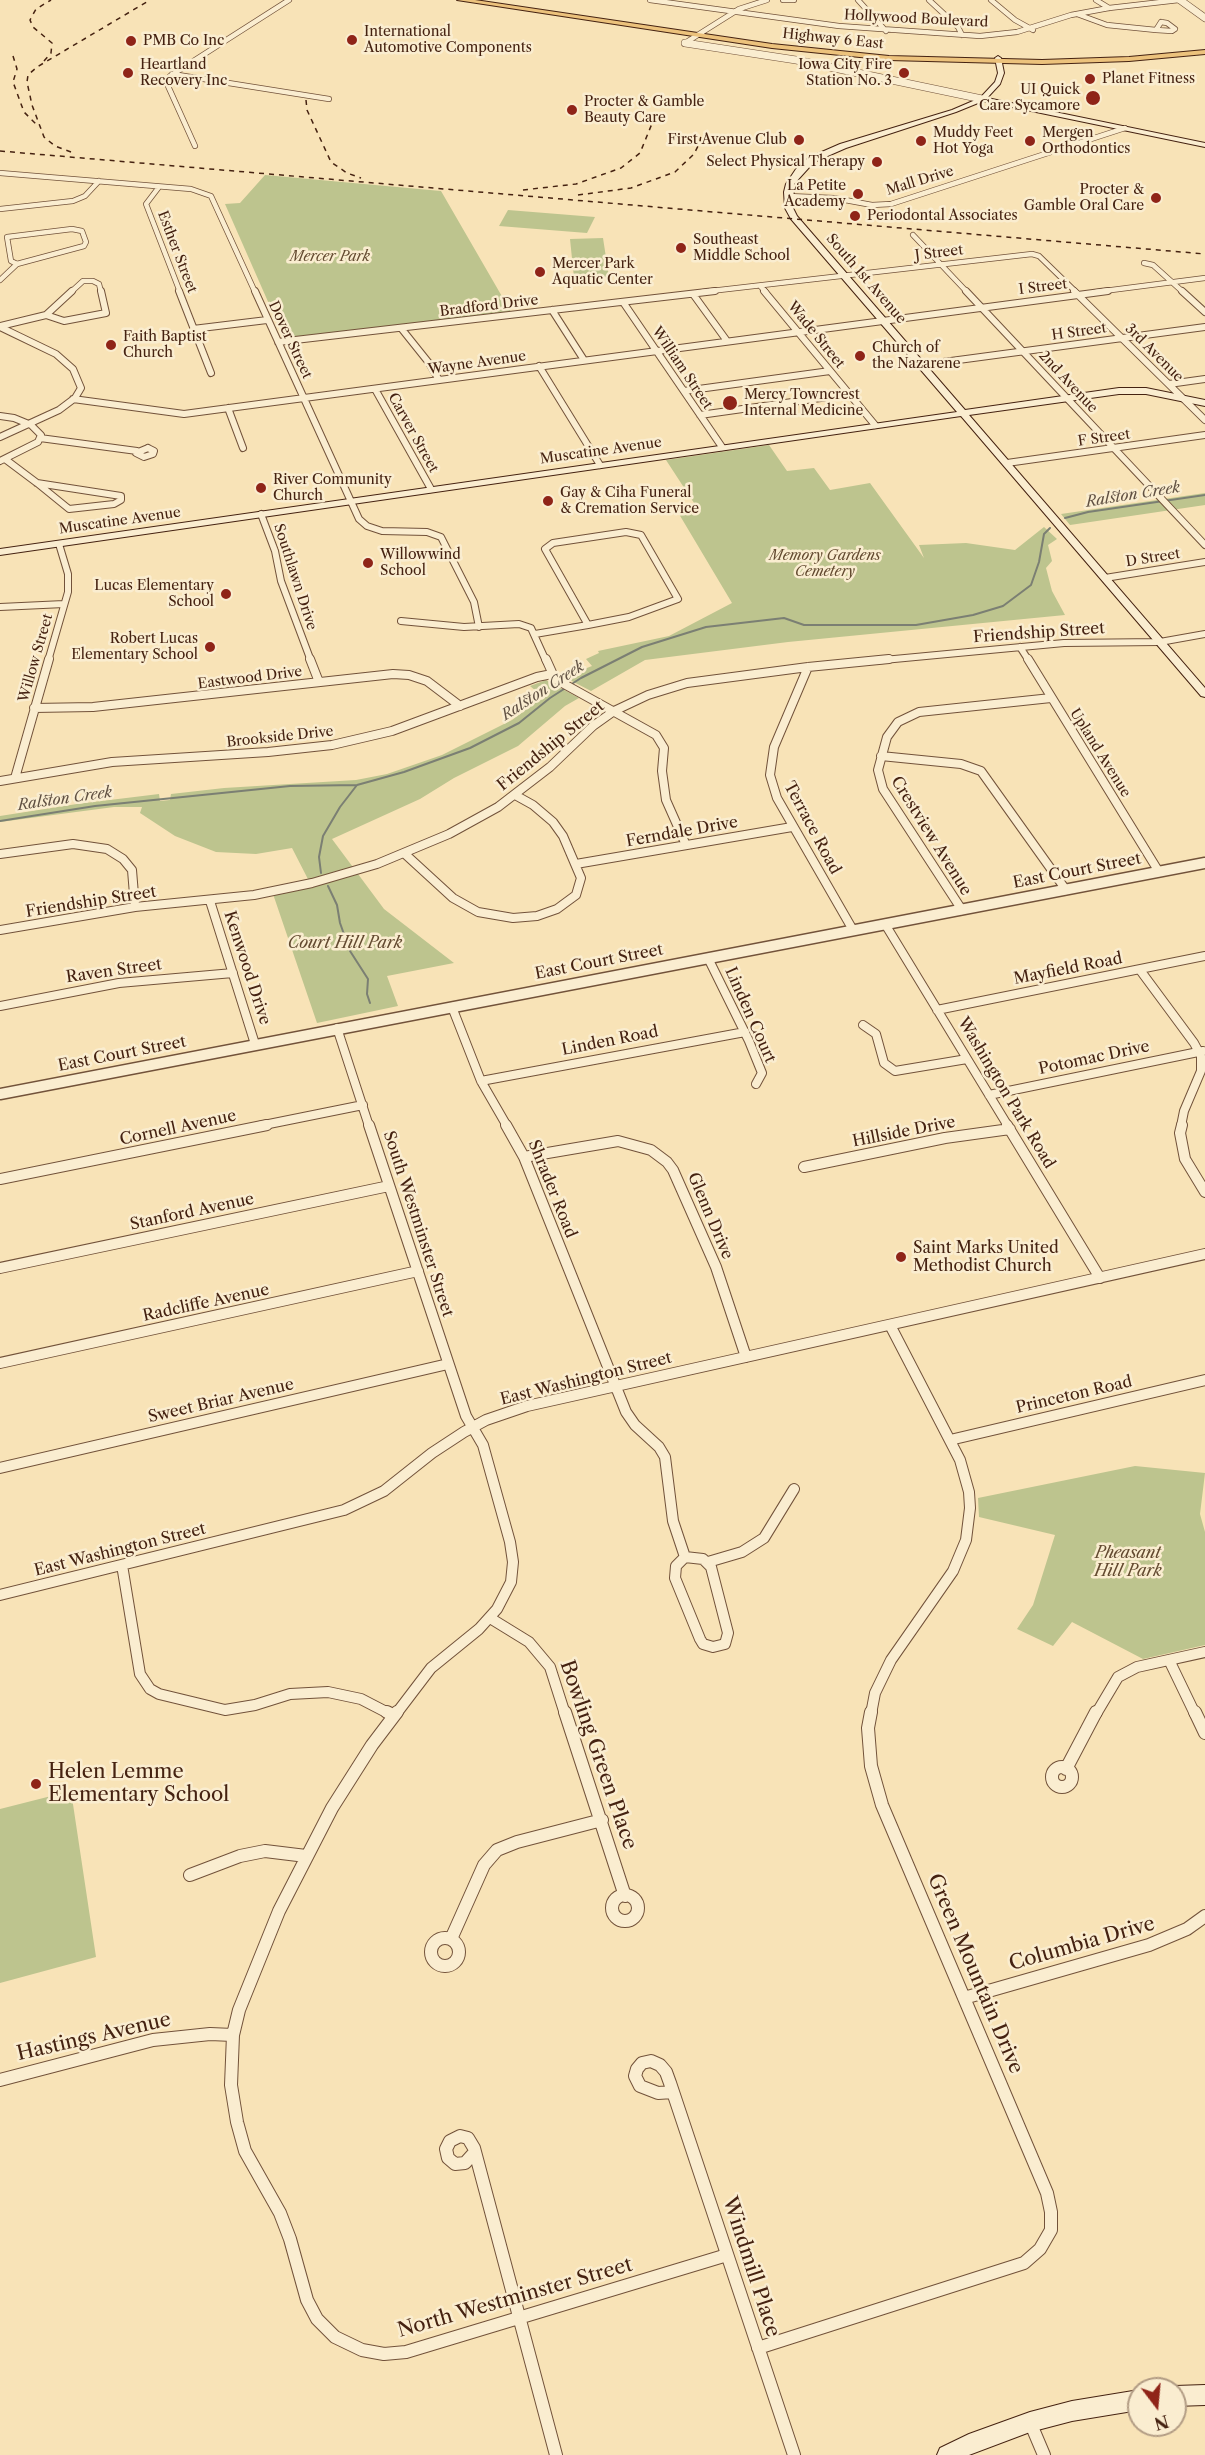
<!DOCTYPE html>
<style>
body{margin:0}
#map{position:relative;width:1205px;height:2455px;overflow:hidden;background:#f8e3b7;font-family:"Libre Caslon Text",serif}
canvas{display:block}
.north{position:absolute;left:1127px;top:2377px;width:60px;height:60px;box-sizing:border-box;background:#faedd0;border:2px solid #b29c84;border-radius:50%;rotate:164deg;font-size:16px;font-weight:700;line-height:24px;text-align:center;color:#452211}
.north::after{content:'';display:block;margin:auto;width:21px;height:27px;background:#8f2418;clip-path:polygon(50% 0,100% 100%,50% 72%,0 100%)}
</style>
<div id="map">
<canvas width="1205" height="2455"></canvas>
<div class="north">N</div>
</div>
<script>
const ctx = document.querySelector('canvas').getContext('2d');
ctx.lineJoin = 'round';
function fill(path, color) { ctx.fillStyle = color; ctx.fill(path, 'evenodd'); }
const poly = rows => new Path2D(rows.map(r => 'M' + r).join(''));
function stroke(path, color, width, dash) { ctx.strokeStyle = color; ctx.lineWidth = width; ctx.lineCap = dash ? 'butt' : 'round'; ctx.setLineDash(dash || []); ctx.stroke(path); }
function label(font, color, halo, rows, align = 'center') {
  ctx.font = font + ' "Libre Caslon Text",serif'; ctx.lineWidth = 5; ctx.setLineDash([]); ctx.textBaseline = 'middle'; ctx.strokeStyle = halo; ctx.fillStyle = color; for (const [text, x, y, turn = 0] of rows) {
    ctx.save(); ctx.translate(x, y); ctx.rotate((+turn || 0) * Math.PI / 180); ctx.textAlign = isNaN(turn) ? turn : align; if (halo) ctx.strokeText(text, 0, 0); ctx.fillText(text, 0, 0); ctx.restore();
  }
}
fill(poly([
 [265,175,441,191,511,312,284,338,225,204,240,203],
 [508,210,595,217,587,233,499,226],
 [603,238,609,277,574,278,570,239],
 [769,445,787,471,814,468,830,490,870,483,924,558,919,545,966,543,1015,550,1044,527,1057,539,1048,545,1052,561,1046,568,1052,591,1065,615,788,642,645,660,591,691,564,677,592,666,586,659,599,653,598,651,669,636,732,603,676,509,696,506,666,460],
 [1205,493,1205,505,1070,525,1061,514],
 [546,680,579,698,565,706,518,746,454,778,420,799,332,839,384,909,454,963,387,976,398,1006,317,1023,273,894,311,885,292,848,256,854,216,852,175,836,140,813,142,807,114,807,0,822,0,816,77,804,159,794,160,801,170,800,171,794,224,788,356,780,387,774,442,755,512,720,543,697,530,686],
 [1135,1466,1205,1473,1200,1514,1205,1532,1205,1645,1143,1659,1072,1622,1053,1646,1017,1629,1033,1605,1055,1535,979,1517,978,1498],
 [71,1791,96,1957,0,1983,0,1809]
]), '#bdc48e');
stroke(poly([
 [1065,518,1088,512,1205,495],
 [0,821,95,806,290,786,357,785,404,772,470,748,519,723,550,698,581,678,642,647,706,627,784,618,804,625,916,625,973,615,1003,606,1031,585,1039,562,1044,534,1050,528],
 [321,873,319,857,323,836,340,807,357,785],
 [328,886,337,905,340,923,350,951,368,979,367,994,370,1003]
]), '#7b7f73', 2);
const minorFar4 = poly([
 [650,0,839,26,980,36,1017,32,1071,15,1109,8,1179,0],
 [783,0,794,0],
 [858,0,886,31],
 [929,0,958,27,962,35],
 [991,0,1015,20,1033,30],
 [1096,0,1109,8],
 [1077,14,1107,25,1156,30],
 [1161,22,1167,23,1175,29,1172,31,1156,30,1161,22],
 [685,43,739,9,767,0],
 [172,74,329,99],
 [195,146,168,86,170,76,289,0],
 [0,173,191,189,211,196,255,292],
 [159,187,146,204,180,292],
 [788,196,834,198,872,205,891,204,1125,128],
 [0,209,73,201,85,196,99,181],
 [72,229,82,231,86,242,84,246,17,264,11,261,7,237,72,229],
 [913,235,967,292],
 [1144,263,1153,265,1183,292],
 [0,280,17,264],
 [761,287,766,292],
 [71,292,83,281,93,281,99,284,101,292],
 [702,292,1032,254,1039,256,1076,292],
 [1096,292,1205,278]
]);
const minorFar3 = poly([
 [72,291,46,315,64,321,106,313,101,291],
 [179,291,211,373],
 [255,291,359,519,367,526,382,531,427,532,441,537,474,602,479,627],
 [764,291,875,425],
 [966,291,1205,545],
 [1074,291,1205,420],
 [1182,291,1205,312],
 [693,294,727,341],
 [623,302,722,447],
 [552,310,584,360],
 [0,326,46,315],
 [0,327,56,354,73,369,81,388,75,398,59,410,0,437],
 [401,328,429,363,439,380],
 [193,329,267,320],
 [278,342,715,291],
 [921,365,1205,327],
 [539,366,600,465],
 [1169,384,1205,379],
 [375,389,431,489],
 [684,391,830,371],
 [73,399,184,414,1108,291],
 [228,408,243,448],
 [700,415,849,394],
 [0,416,14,418,31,425,41,435,38,442,0,461],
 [40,438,137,451],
 [148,448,154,451,153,454,144,457,136,453,148,448],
 [5,459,37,483],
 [1007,463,1205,435],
 [37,483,121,496,121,500,114,504,69,509,37,483],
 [261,514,275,551,281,581,311,661],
 [626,532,641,535,678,599,629,617,588,625,545,549,553,543,626,532],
 [1105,578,1205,562],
 [0,607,64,604],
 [401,621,464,627,519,624,531,628,546,661],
 [535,634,588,625],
 [1020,647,1029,661],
 [48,661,68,592,68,574,59,544],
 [873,661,1064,643,1160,642,1205,634]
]);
const minorFar2 = poly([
 [310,659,319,682],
 [546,659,555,679,656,735,664,748,662,771,666,800,686,845],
 [1028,659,1159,872],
 [808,667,774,747,770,775,777,798,853,930],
 [34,708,93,707,393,674,409,675,427,681,460,706],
 [881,756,961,764,981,771,1066,890],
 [15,778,49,659],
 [0,781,112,762,268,752,332,745,392,731,537,677,552,674],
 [0,854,73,844,107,849,123,859,132,870,135,907],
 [405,854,453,898,478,912,513,918,537,916,557,909,576,895,581,878,563,836,553,822,533,805,515,795],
 [576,864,792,827],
 [210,901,255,1044],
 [962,910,883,789,878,770,887,737,898,722,919,712,1051,698],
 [885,924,1008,1126],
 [0,930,135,907,254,895,312,883,377,864,449,834,498,807,550,767,593,726,614,711,648,695,687,683,808,667,889,659],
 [708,958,749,1041,762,1073,756,1084],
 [1140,970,1194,1043,1201,1056,1201,1071,1184,1111,1181,1126],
 [0,1006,119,983,233,973],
 [452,1007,481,1081,507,1126],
 [937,1010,1205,956],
 [863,1025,876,1034,884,1063,895,1071,967,1059],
 [337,1028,369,1126],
 [481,1081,745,1032],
 [989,1095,1203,1051],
 [259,1126,363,1105]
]);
const minorFar1 = poly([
 [369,1125,466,1416,483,1445,510,1542,513,1562,511,1582,497,1609,479,1629,431,1668,396,1714],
 [506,1125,524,1157,626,1412,635,1425,659,1447,665,1457,673,1521,685,1557],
 [1007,1125,1100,1278],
 [1182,1125,1180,1133,1185,1159,1205,1192],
 [524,1157,618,1141,651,1150,667,1162,673,1170,716,1267,746,1357],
 [804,1167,945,1138,1010,1129],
 [0,1179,267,1125],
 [0,1268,389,1186],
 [0,1363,418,1271],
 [950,1440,1205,1380],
 [0,1468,448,1364],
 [685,1557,703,1559,711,1567,728,1633,725,1644,713,1647,703,1644,700,1639,675,1578,676,1566,685,1557],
 [708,1562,742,1552,764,1538,794,1489],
 [122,1565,140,1674,150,1689,159,1694,225,1710,255,1705,290,1694,328,1692,361,1699,390,1714],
 [0,1595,344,1510,384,1491,432,1453,464,1432,486,1420,527,1406,1205,1254],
 [490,1618,529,1642,550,1667,565,1714],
 [1169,1660,1195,1714],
 [871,1714,875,1693,891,1660,953,1571,966,1540,970,1508,969,1492,960,1460,890,1325],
 [1096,1714,1118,1677,1137,1667,1205,1652]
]);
const minor = poly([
 [387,1712,393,1715],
 [397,1712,372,1745,332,1808,279,1911,239,2010,233,2035,231,2085,237,2122,245,2151,280,2213,290,2239,307,2300,317,2319,335,2337,362,2350,384,2354,406,2352,727,2255],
 [565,1712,625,1896],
 [1195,1712,1205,1733],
 '1052 1777a10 10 0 1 1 20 0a10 10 0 1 1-20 0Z',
 [1066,1769,1096,1712],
 [190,1875,240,1856,265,1851,306,1856],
 '612 1908a13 13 0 1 1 26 0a13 13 0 1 1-26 0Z',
 '431 1952a14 14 0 1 1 28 0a14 14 0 1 1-28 0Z',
 [451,1939,484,1865,497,1850,517,1842,602,1820],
 [964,1998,1149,1945,1187,1929,1205,1916],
 [0,2080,153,2040,210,2034,233,2035],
 [673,2092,658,2093,640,2086,635,2076,637,2069,642,2063,651,2061,660,2065,666,2072,670,2083,794,2455],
 [474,2153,465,2163,455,2164,448,2158,446,2149,450,2141,460,2136,468,2138,474,2148,556,2455],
 [758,2348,1024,2263,1040,2249,1051,2230,1051,2212,1047,2193,882,1805,871,1766,868,1728,871,1712],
 [1030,2422,1044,2455]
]);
const tertiaryFar1 = poly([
 [1180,0,1205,18],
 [685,43,796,60,982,99]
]);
const tertiary = poly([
 [0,1094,1205,863]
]);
const secondary = poly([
 [998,56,1001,58,1004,73,1000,84,987,98,1205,143,1205,147,983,101,956,112,846,148,814,162,794,184,793,208,797,216,965,410,1119,388,1146,388,1205,400,1205,406,1146,394,1119,394,969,415,1205,688,1205,697,1201,696,961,416,0,555,0,549,957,412,791,219,785,208,784,192,786,184,796,169,808,158,840,144,952,110,980,98,995,82,998,73,995,58,998,56],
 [1205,2385,1205,2405,1175,2406,1175,2389,1168,2389,1175,2386,1205,2385],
 [1139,2390,1139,2410,1072,2421,1030,2432,969,2455,937,2455,940,2448,969,2434,1030,2412,1072,2401,1139,2390]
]);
const primary = poly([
 [457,0,475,0,772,44,889,56,1042,60,1129,57,1205,50,1205,54,1129,61,1042,64,889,60,772,48,457,0]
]);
stroke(minorFar4, '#72523a', 6);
stroke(minorFar3, '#72523a', 8);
stroke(minorFar2, '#72523a', 10);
stroke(minorFar1, '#72523a', 12);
stroke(minor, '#72523a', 14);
stroke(tertiaryFar1, '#72523a', 8);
stroke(tertiary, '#72523a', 13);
stroke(secondary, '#452211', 2);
stroke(primary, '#452211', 2);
stroke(minorFar4, '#faedd0', 4.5);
stroke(minorFar3, '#faedd0', 6);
stroke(minorFar2, '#faedd0', 8);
stroke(minorFar1, '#faedd0', 10);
stroke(minor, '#faedd0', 12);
stroke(tertiaryFar1, '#faedd0', 7);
stroke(tertiary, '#faedd0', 10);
fill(secondary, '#faedd0');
fill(primary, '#ecc27c');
stroke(poly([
 [13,56,17,69,13,82,24,112,37,125],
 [44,61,51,53,52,43,33,27,30,20,36,9,51,0],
 [306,100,307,110,331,162,347,173,361,178],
 [0,151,1205,254],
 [71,152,55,146,44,137,32,105,27,82,28,75,37,67,150,0],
 [523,190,576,184,621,168,640,153,651,126,660,117],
 [578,195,631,188,675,172,694,154,700,142,701,133]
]), '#452211', 1.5, [5, 5]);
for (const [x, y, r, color] of [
 [352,40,6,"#8f2418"],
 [131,41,6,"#8f2418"],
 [128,73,6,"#8f2418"],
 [904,73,6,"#8f2418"],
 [1090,79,6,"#8f2418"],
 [1093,98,8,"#8f2418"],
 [572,110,6,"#8f2418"],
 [799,140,6,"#8f2418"],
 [921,141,6,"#8f2418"],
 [1030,141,6,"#8f2418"],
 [877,162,6,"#8f2418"],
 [858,194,6,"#8f2418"],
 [1156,198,6,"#8f2418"],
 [855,216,6,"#8f2418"],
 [681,248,6,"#8f2418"],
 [540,272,6,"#8f2418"],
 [111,345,6,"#8f2418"],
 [860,356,6,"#8f2418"],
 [730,403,8,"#8f2418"],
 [261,488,6,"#8f2418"],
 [548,501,6,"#8f2418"],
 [368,563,6,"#8f2418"],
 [226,594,6,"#8f2418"],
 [210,647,6,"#8f2418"],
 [901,1257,6,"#8f2418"],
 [36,1784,6,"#8f2418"]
]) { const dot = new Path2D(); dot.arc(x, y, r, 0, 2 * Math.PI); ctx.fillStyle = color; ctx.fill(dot); stroke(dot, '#faedd0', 2); }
label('14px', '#452211', '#faedd0', [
 ["Hollywood Boulevard",916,19,3],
 ["Highway 6 East",833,39,6],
 ["Mall Drive",920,181,-17],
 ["Esther Street",177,252,69],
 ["J Street",939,253,-7],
 ["South 1st Avenue",866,279,49],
 ["I Street",1043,287,-7],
 ["Bradford Drive",489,306,-7],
 ["H Street",1079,332,-8],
 ["Wade Street",816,335,51],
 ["Dover Street",290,340,65],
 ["3rd Avenue",1154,353,45],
 ["Wayne Avenue",477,363,-8],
 ["William Street",682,368,56],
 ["2nd Avenue",1068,382,47],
 ["Carver Street",413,433,61],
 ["F Street",1104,438,-8],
 ["Muscatine Avenue",601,451,-8],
 ["Muscatine Avenue",120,521,-8],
 ["D Street",1153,558,-9],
 ["Southlawn Drive",295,577,72],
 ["Willow Street",36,658,-74],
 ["Eastwood Drive",250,678,-7],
 ["Brookside Drive",280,737,-6],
 ["Upland Avenue",1100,753,58]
]);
label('14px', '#452211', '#faedd0', [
 ["International",364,32],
 ["Automotive Components",364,48],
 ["PMB Co Inc",143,41],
 ["Heartland",140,65],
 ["Recovery Inc",140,81],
 ["Iowa City Fire",892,65,"right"],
 ["Station No. 3",892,81,"right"],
 ["Planet Fitness",1102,79],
 ["UI Quick",1080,90,"right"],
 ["Care Sycamore",1080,106,"right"],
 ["Procter & Gamble",584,102],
 ["Beauty Care",584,118],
 ["Muddy Feet",933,133],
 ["Hot Yoga",933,149],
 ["Mergen",1042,133],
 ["Orthodontics",1042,149],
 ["First Avenue Club",787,140,"right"],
 ["Select Physical Therapy",865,162,"right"],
 ["La Petite",846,186,"right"],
 ["Academy",846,202,"right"],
 ["Procter &",1144,190,"right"],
 ["Gamble Oral Care",1144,206,"right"],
 ["Periodontal Associates",867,216],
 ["Southeast",693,240],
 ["Middle School",693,256],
 ["Mercer Park",552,264],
 ["Aquatic Center",552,280],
 ["Faith Baptist",123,337],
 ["Church",123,353],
 ["Church of",872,348],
 ["the Nazarene",872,364],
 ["Mercy Towncrest",744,395],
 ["Internal Medicine",744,411],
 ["River Community",273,480],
 ["Church",273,496],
 ["Gay & Ciha Funeral",560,493],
 ["& Cremation Service",560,509],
 ["Willowwind",380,555],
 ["School",380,571],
 ["Lucas Elementary",214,586,"right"],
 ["School",214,602,"right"],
 ["Robert Lucas",198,639,"right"],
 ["Elementary School",198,655,"right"]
], 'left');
label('italic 14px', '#634a30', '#faedd0', [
 ["Mercer Park",330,257],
 ["Memory Gardens",825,556],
 ["Cemetery",825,572]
]);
label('italic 15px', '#605042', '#faedd0', [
 ["Ralston Creek",1133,495,-9],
 ["Ralston Creek",543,691,-33],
 ["Ralston Creek",65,799,-8]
]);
label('16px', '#452211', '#faedd0', [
 ["Friendship Street",1039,633,-4],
 ["Friendship Street",551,746,-39],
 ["Terrace Road",812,828,62],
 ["Ferndale Drive",682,832,-10],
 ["Crestview Avenue",931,836,58],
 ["East Court Street",1077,871,-11],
 ["Friendship Street",91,902,-9],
 ["East Court Street",599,962,-11],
 ["Kenwood Drive",247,968,72],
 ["Mayfield Road",1068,969,-11],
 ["Raven Street",114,971,-8],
 ["Linden Court",750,1015,66],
 ["Linden Road",610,1041,-11],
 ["East Court Street",122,1054,-11],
 ["Potomac Drive",1094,1058,-12],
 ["Washington Park Road",1006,1093,59],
 ["Cornell Avenue",178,1128,-12],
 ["Hillside Drive",904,1132,-11],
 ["Shrader Road",552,1189,68],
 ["Stanford Avenue",192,1212,-12],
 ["Glenn Drive",710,1216,67],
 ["South Westminster Street",418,1224,72],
 ["Radcliffe Avenue",206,1303,-12],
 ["East Washington Street",586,1379,-14],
 ["Princeton Road",1074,1395,-13],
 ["Sweet Briar Avenue",221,1401,-13],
 ["East Washington Street",120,1550,-14]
]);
label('italic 16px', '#634a30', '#faedd0', [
 ["Court Hill Park",345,943],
 ["Pheasant",1128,1553],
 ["Hill Park",1128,1571]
]);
label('16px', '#452211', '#faedd0', [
 ["Saint Marks United",913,1248],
 ["Methodist Church",913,1266]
], 'left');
label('20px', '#452211', '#faedd0', [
 ["Bowling Green Place",598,1755,71],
 ["Columbia Drive",1082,1944,-16],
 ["Green Mountain Drive",975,1974,67],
 ["Hastings Avenue",94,2037,-13],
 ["Windmill Place",751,2267,72],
 ["North Westminster Street",515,2298,-16]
]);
label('20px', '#452211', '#faedd0', [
 ["Helen Lemme",48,1772],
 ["Elementary School",48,1795]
], 'left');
</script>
